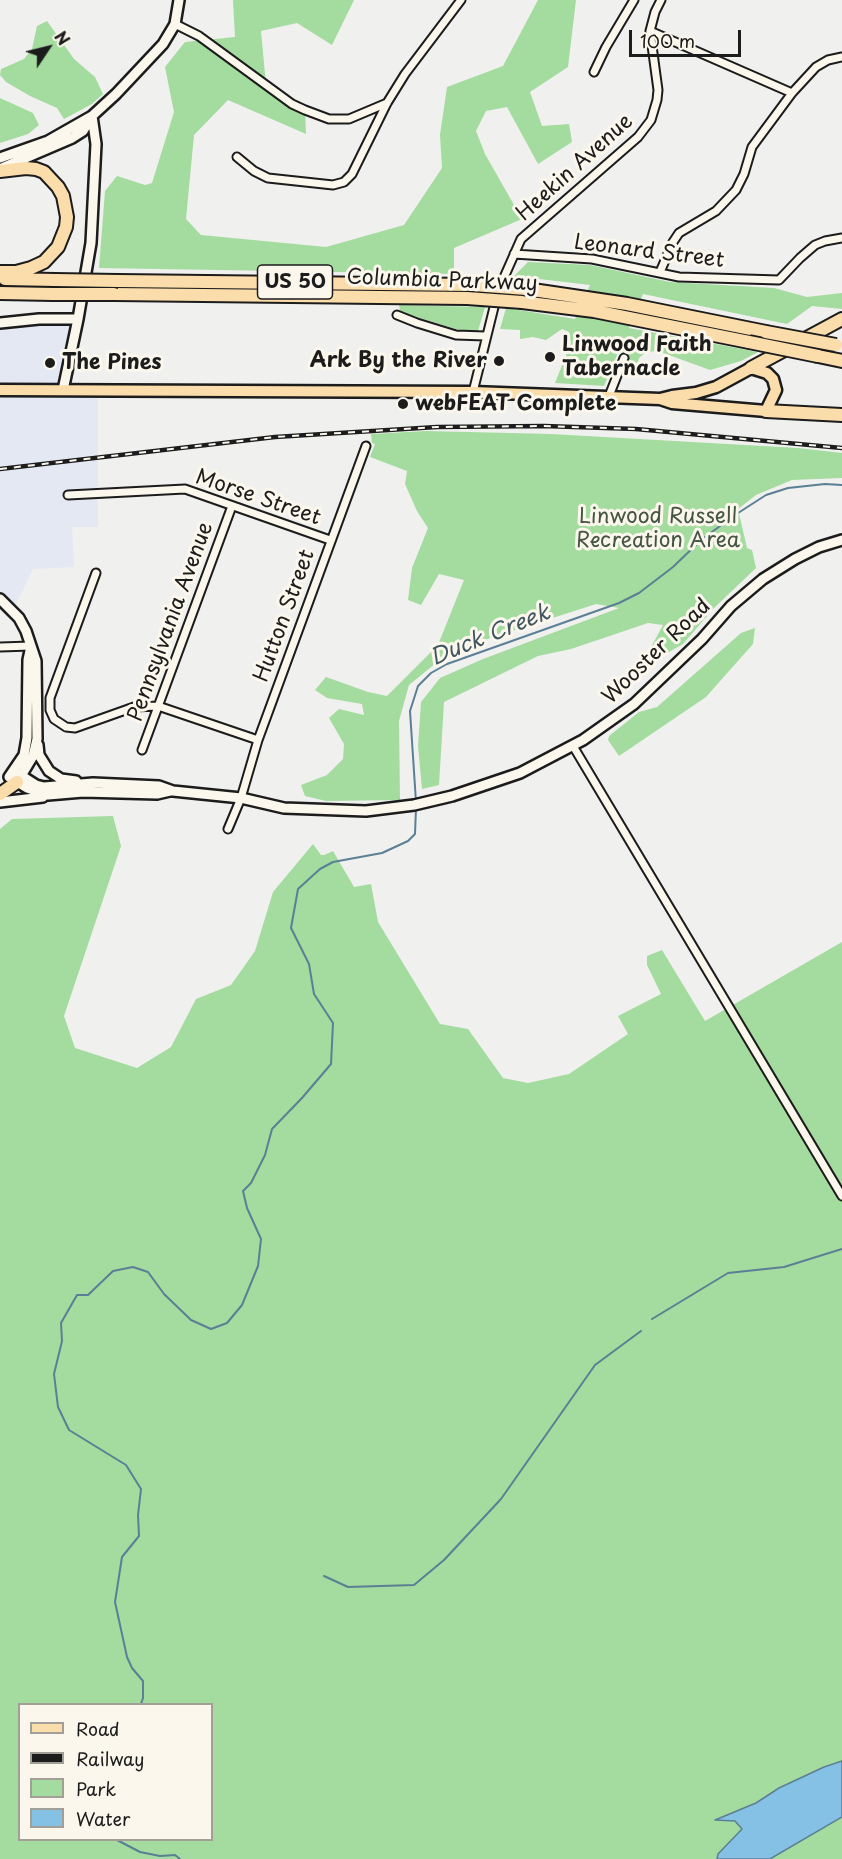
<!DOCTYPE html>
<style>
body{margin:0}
#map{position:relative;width:842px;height:1859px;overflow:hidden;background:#f0f0ef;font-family:"Playpen Sans",sans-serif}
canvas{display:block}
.legend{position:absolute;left:18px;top:1703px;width:195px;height:138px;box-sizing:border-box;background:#fbf7ec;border:2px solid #a29f99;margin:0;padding:8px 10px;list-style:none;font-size:18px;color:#1c1c1c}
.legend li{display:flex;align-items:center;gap:12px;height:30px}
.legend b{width:30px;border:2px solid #a29f99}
.north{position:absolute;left:18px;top:18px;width:60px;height:60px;-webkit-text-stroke:4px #fbf7ec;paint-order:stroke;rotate:55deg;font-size:16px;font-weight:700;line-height:24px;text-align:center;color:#1c1c1c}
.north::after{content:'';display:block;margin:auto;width:21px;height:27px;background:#1c1c1c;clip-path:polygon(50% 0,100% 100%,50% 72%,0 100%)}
.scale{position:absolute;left:629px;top:30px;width:112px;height:27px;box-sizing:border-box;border:3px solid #1c1c1c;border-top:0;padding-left:8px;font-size:18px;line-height:21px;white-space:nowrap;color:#1c1c1c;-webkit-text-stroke:4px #fbf7ec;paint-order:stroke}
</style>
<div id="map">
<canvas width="842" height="1859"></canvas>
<ul class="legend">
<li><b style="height:8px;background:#faddab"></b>Road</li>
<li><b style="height:8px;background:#1c1c1c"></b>Railway</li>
<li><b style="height:16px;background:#a4db9f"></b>Park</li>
<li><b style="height:16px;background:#85c1e4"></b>Water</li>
</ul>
<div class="north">N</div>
<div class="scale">100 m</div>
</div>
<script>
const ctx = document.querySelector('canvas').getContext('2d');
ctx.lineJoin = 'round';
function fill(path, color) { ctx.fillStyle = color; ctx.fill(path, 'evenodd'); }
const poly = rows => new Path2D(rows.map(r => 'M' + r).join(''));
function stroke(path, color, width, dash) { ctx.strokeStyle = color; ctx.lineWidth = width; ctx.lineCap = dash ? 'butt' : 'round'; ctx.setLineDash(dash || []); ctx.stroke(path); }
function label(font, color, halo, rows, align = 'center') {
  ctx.font = font + ' "Playpen Sans",sans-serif'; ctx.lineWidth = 6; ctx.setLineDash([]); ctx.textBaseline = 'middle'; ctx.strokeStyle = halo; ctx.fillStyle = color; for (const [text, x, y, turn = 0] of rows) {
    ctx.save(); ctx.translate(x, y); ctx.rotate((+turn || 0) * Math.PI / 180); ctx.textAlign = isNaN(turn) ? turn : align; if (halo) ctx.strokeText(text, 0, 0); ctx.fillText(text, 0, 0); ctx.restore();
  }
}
fill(poly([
 [78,319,63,390,98,390,98,527,72,527,74,567,33,569,13,610,0,599,0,323]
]), '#e3e8f3');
fill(poly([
 [233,0,354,0,332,45,297,23,261,31,266,85,305,110,306,134,228,100,194,135,186,219,201,235,326,247,404,225,442,168,440,135,447,87,503,66,538,0,576,0,568,67,530,92,542,126,569,124,572,142,538,164,507,107,486,111,476,131,485,154,522,219,454,248,454,274,99,268,105,191,117,176,145,185,152,183,174,112,165,67,185,42,235,37],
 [47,21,74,59,95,77,103,94,92,104,64,119,57,108,30,96,6,82,0,75,1,69,24,59,32,49,37,26],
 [0,98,33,113,39,125,28,134,0,143],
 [528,262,590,265,670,282,774,288,807,297,842,293,842,309,812,306,787,324,643,294,629,328,758,352,741,361,710,370,658,351,646,352,639,358,637,366,619,350,604,386,555,383,571,343,569,332,562,329,546,340,533,337,520,339,520,330,500,329,506,308,575,319,590,285,514,276],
 [399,305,485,307,478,331,462,331,400,312],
 [426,431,551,434,798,448,842,453,842,478,792,480,756,495,738,509,747,548,752,550,756,568,714,608,683,644,643,667,643,662,663,625,648,623,571,649,538,656,444,702,439,785,422,789,418,746,421,702,440,678,483,659,619,608,596,604,484,640,441,659,409,685,399,721,400,800,326,801,305,796,301,785,327,775,343,759,344,744,329,718,339,709,364,715,362,704,327,698,315,690,326,677,368,692,387,696,438,645,464,580,439,574,421,605,408,600,412,568,428,528,417,511,405,484,407,471,370,457,375,444,372,443,371,434],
 [755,628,753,644,706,697,619,756,608,740,609,736,639,712,657,707,741,633],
 [113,816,121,846,64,1016,75,1048,137,1068,171,1047,196,999,231,985,255,951,273,892,313,844,321,855,324,855,333,851,354,887,371,884,378,922,440,1024,468,1029,503,1078,528,1083,569,1074,628,1034,618,1016,661,994,647,965,647,956,662,950,705,1021,842,942,842,1859,0,1859,0,829,12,819],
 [20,1704,212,1704,212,1840,20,1840]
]), '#a4db9f');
const water = poly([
 [842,1761,842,1817,770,1859,717,1859,718,1854,742,1829,735,1821,715,1820,756,1803,779,1788,824,1767,842,1761]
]);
fill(water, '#85c1e4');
stroke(water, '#5b7f94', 1.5);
stroke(poly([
 [416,802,410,711,418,686,431,673,447,664,619,603,639,593,673,567,701,540,735,515,766,495,788,488,825,484,842,485],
 [652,1319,728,1273,784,1267,842,1249],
 [324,1576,348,1587,414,1585,444,1560,501,1499,595,1365,641,1331],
 [141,1704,143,1698,143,1681,132,1668,127,1657,115,1602,122,1557,139,1536,138,1515,141,1489,126,1465,69,1430,58,1407,54,1374,62,1341,61,1323,77,1295,88,1295,113,1271,133,1267,148,1272,164,1294,191,1320,211,1329,227,1323,242,1305,258,1266,261,1239,247,1208,243,1191,251,1183,265,1155,272,1129,302,1098,331,1064,333,1023,314,994,309,964,291,928,298,889,320,869,333,862,382,853,408,841,415,834,416,808],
 [117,1840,140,1852,160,1856,175,1855,180,1859]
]), '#5b7f94', 2);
const street = poly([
 [175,24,199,36,292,104,305,110,329,119,349,119,387,103],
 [650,31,792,93],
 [594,72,606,47,634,0],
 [237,157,254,171,268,178,333,185,344,182,352,174,387,103,405,74,461,0],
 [514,254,592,259,679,277,779,280,800,258,815,245,825,241,842,238],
 [660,272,673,242,679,233,716,211,736,190,744,174,752,147,792,93,816,67,828,60,842,57],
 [397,315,417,323,456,335,485,336],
 [473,392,498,291,521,239,638,137,651,120,657,100,658,90,650,31,655,12,661,0],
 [609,396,624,358],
 [68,495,185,489,330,540],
 [96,573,50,698,50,710,54,719,66,727,75,728,134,707,158,706,258,740],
 [0,647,31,646],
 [573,746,842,1196],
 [142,750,232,506],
 [228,829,241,798,258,740,366,446]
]);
const secondary = poly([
 [0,158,48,141,92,116,116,94,163,44,175,24,179,0],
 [2,168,72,138,83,131,92,116],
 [0,323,39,319,78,319],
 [63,390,78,319,91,243,96,144,92,116],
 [0,599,19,618,26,631,36,661,37,739,33,756,18,781],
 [31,646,28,660,27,738,24,755,9,777,27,788,48,795,83,792,157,794,170,791],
 [38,745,39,755,49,771,61,779,76,781],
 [14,771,36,785,44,787,93,783,159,786,173,791,241,798,284,808,366,811,414,805,452,796,520,773,583,740,634,704,702,639,731,606,763,579,795,559,819,547,842,540],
 [0,802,43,797]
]);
const primary = poly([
 [0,390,473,392,660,399,672,403,766,411,776,390,773,379,767,373,751,368,716,387,696,393,672,396,660,399]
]);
const highway = poly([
 [0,171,26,168,36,169,44,172,58,187,63,196,67,217,66,227,58,247,44,262,31,268,16,272,0,272],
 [5,279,55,280],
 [118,281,473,285],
 [526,289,627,304,766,332],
 [0,293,53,294],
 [114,294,467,298],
 [522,302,594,311,749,342],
 [818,356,842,361],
 [751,368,842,319],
 [766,411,842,415],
 [0,794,17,782]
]);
stroke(street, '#1c1c1c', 11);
stroke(secondary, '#1c1c1c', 14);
stroke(primary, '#1c1c1c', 15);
stroke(highway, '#1c1c1c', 16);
stroke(street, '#fbf7ec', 7);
stroke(secondary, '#fbf7ec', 9);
stroke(primary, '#faddab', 10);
stroke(highway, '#faddab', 12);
const rail = poly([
 [0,469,275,437,437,427,544,426,636,429,842,448]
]);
stroke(rail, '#1c1c1c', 4.5);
stroke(rail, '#fbf7ec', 2, [7]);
const highwayBridge = poly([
 [55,280,118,281],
 [473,285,526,289],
 [53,294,114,294],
 [467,298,522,302],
 [766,332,836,345],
 [749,342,818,356]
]);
stroke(highwayBridge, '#1c1c1c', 16, []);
stroke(highwayBridge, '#faddab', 12);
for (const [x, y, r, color] of [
 [550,357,6,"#1c1c1c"],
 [499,361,6,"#1c1c1c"],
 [50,363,6,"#1c1c1c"],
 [403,404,6,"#1c1c1c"]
]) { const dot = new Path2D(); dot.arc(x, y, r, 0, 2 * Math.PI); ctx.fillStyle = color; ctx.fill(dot); stroke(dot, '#fbf7ec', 2); }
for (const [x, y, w] of [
 [295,282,75]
]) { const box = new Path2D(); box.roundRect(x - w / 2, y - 17, w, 34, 4.5); ctx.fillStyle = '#fbf7ec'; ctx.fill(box); stroke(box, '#1c1c1c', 1.5); }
label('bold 20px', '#1c1c1c', null, [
 ["US 50",295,282]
]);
label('21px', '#1c1c1c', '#fbf7ec', [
 ["Heekin Avenue",575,168,-42],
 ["Leonard Street",649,252,7],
 ["Columbia Parkway",442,281,2],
 ["Morse Street",258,498,19],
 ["Hutton Street",285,616,-70],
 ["Pennsylvania Avenue",171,622,-70],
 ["Wooster Road",657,652,-44]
]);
label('bold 21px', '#1c1c1c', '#fbf7ec', [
 ["Linwood Faith",562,345],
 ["Tabernacle",562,369],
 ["Ark By the River",487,361,"right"],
 ["The Pines",62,363],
 ["webFEAT Complete",415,404]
], 'left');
label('21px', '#455543', '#fbf7ec', [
 ["Linwood Russell",658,517],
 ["Recreation Area",658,541]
]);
label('italic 22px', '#415662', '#fbf7ec', [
 ["Duck Creek",490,636,-22]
]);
</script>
